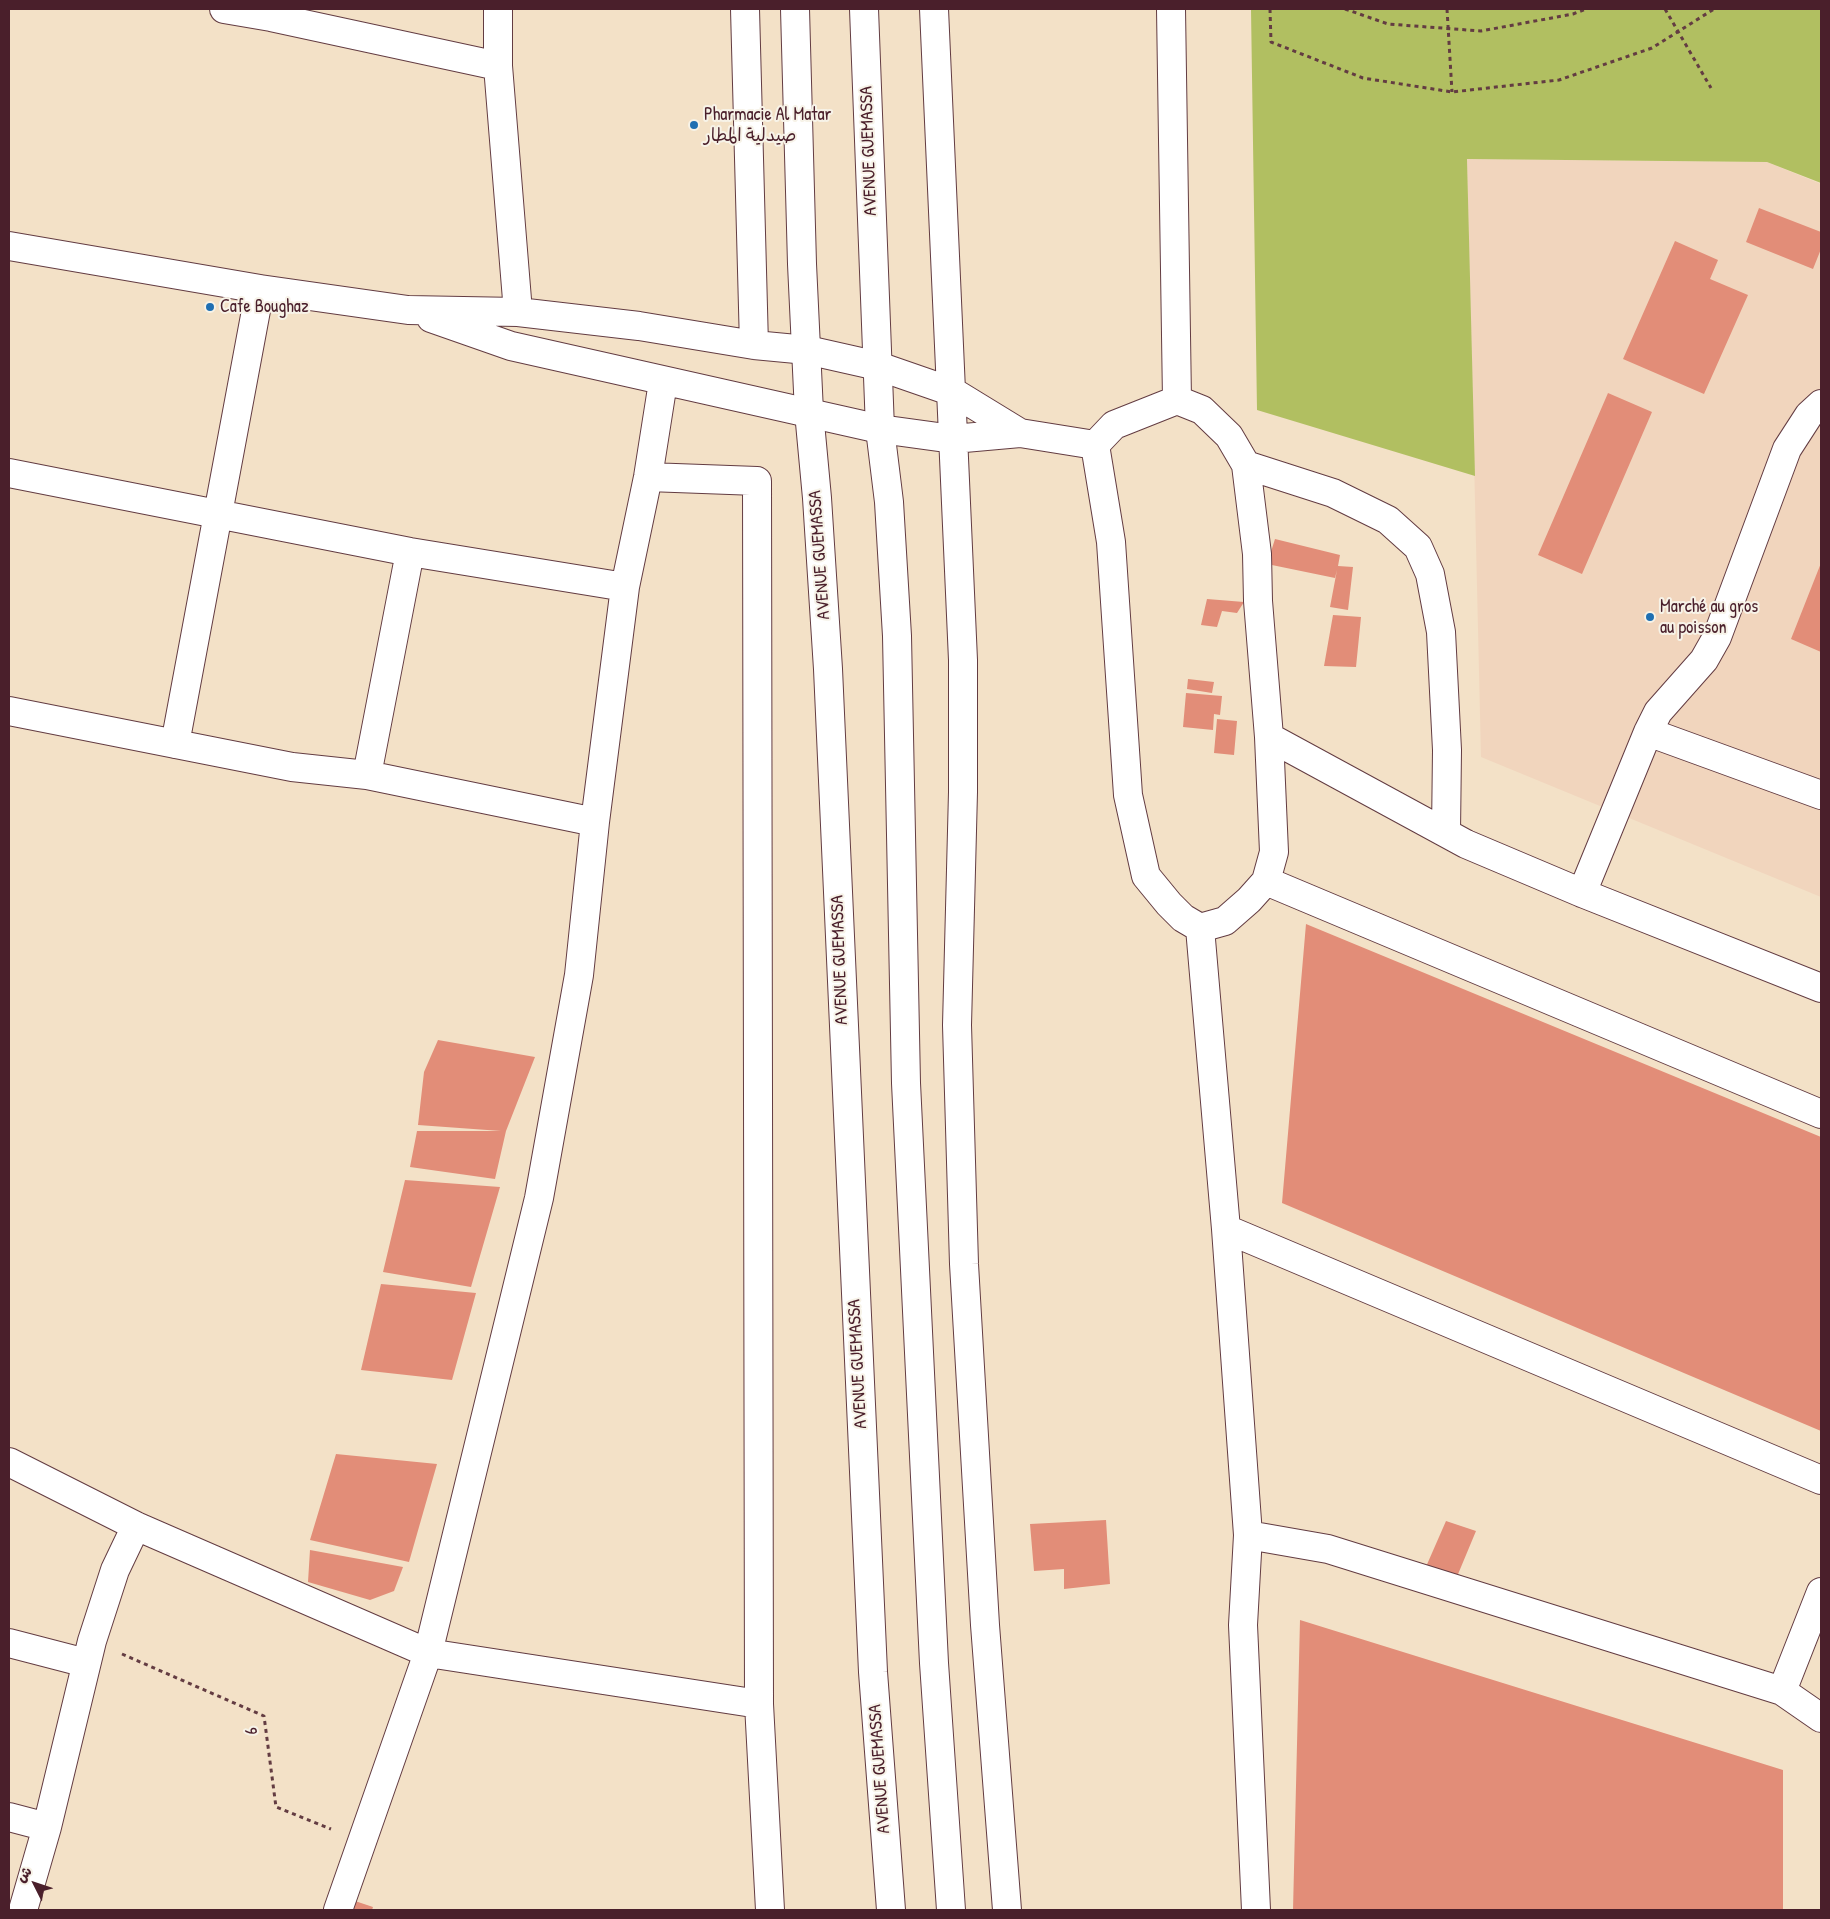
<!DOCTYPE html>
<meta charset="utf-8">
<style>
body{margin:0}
#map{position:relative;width:1830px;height:1919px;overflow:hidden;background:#f3e1c7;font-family:"Patrick Hand","Playpen Sans Arabic",sans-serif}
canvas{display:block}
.frame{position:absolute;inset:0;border:10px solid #4a1f2b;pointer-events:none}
.north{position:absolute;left:10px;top:1859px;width:50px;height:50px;-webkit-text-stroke:4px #f7f3e8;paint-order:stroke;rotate:311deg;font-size:14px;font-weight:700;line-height:20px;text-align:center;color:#4a1f2b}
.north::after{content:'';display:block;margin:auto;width:18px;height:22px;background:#4a1f2b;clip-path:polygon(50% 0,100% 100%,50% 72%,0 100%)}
</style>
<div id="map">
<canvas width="1830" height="1919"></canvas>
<div class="frame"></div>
<div class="north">ش</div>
</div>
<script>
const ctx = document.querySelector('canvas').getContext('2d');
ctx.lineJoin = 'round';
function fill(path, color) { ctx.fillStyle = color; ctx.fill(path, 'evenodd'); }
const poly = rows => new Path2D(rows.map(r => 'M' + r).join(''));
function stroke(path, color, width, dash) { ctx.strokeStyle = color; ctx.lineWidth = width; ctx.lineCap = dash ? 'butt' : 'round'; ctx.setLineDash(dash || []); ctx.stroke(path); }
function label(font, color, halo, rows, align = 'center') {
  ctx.font = font + ' "Patrick Hand","Playpen Sans Arabic",sans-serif'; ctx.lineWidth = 4; ctx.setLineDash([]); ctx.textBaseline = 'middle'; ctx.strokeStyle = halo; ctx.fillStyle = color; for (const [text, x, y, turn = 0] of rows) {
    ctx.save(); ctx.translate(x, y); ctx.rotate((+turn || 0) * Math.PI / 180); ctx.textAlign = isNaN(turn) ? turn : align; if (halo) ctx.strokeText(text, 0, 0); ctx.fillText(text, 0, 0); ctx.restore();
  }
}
fill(poly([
 [1467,159,1767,162,1821,184,1821,897,1481,757]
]), '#f1d5bd');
fill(poly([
 [1251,9,1821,9,1821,183,1767,162,1467,159,1475,476,1257,410]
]), '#b1bf61');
fill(poly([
 [1759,208,1821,232,1821,249,1813,269,1746,242],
 [1675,241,1718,260,1710,279,1748,295,1704,394,1623,359],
 [1608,393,1652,412,1582,574,1538,555],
 [1275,539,1340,555,1338,566,1353,567,1348,610,1330,607,1337,570,1335,578,1267,564],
 [1821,563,1821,652,1791,639],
 [1207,599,1244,602,1237,613,1222,611,1217,627,1201,625],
 [1333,615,1361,617,1356,667,1324,666],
 [1188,679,1214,682,1212,693,1187,689],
 [1186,693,1222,696,1220,715,1214,714,1213,730,1183,727],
 [1217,719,1237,721,1234,755,1214,753],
 [1306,924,1821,1137,1821,1431,1282,1203],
 [438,1040,535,1057,506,1131,495,1179,410,1167,417,1131,501,1131,418,1125,424,1072],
 [405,1180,500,1187,471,1287,383,1272],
 [381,1284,476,1293,452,1380,361,1370],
 [336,1454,437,1464,409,1562,310,1540],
 [1106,1520,1110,1584,1064,1589,1064,1569,1034,1571,1030,1524],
 [1446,1521,1476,1531,1456,1579,1425,1569],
 [310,1550,403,1567,394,1591,370,1600,308,1582],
 [1300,1620,1783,1770,1783,1910,1293,1910],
 [355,1901,373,1907,372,1910,351,1910]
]), '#e28d78');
const minor = poly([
 [224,9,271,17,498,66],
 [498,9,498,66,518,312],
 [745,9,754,345],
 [934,9,963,660,963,792,957,1025,964,1264,985,1625,1007,1910],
 [1171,9,1177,400],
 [9,246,260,289,408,310,518,312,639,326,754,345,807,350,878,366,953,392,1020,433],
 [431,318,511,346,880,429,953,439,1020,433,1095,445],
 [1177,400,1202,410,1229,436,1246,465,1257,554,1258,601,1269,737,1274,852,1266,881,1249,900,1225,921,1200,928,1183,918,1169,904,1146,876,1128,795,1111,542,1095,445,1114,425,1177,400],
 [1246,465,1333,493,1388,520,1418,547,1430,574,1441,632,1447,750,1446,832],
 [9,473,410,552,625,587],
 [648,477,757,481,759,1704,770,1910],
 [9,711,292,767,367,775,595,822],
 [1648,732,1821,795],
 [1269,737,1466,844,1582,893,1821,988],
 [175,744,260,289],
 [367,775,410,552],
 [1266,881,1821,1114],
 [1582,893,1648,732,1658,712,1704,660,1717,637,1787,449,1809,415,1821,404],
 [1200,928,1226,1229,1248,1535],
 [1226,1229,1821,1480],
 [9,1462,136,1526,428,1653,759,1704],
 [9,1643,86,1663],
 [1782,1691,1821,1592],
 [9,1817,47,1827],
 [23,1910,47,1827,92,1641,115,1570,136,1526],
 [338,1910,428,1653,539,1198,579,975,595,822,625,587,648,477,663,382],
 [1256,1910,1243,1625,1248,1535,1328,1549,1782,1691,1821,1718]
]);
const major = poly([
 [795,9,802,264,809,412,817,498,828,669,873,1672,891,1910],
 [864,9,880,429,889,502,897,636,906,1083,934,1663,951,1910]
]);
stroke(minor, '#633c42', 30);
stroke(major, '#633c42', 30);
stroke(poly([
 [1270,9,1271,42,1363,78,1452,92,1559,80,1652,48,1714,9],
 [1345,9,1388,24,1481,31,1573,14,1586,9],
 [1447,9,1452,92],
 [1665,9,1711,88],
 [122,1654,264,1716,276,1807,331,1829]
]), '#633c42', 3, [4, 4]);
stroke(minor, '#fff', 28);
stroke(major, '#fff', 28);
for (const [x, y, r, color] of [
 [694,125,5,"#1f6fb2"],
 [210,307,5,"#1f6fb2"],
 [1650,617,5,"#1f6fb2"]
]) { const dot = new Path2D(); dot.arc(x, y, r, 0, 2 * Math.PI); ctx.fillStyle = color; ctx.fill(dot); stroke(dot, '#f7f3e8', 2); }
label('18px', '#4a1f2b', '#f7f3e8', [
 ["Pharmacie Al Matar",704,115],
 ["صيدلية المطار",704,136],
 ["Cafe Boughaz",220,307],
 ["Marché au gros",1660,607],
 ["au poisson",1660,628]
], 'left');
label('18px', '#4a1f2b', '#f7f3e8', [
 ["AVENUE GUEMASSA",869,151,-92],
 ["AVENUE GUEMASSA",820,555,-94],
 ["AVENUE GUEMASSA",840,960,-92],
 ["AVENUE GUEMASSA",858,1364,-93],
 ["6",252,1731,-97],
 ["AVENUE GUEMASSA",880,1769,-94]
]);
</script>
